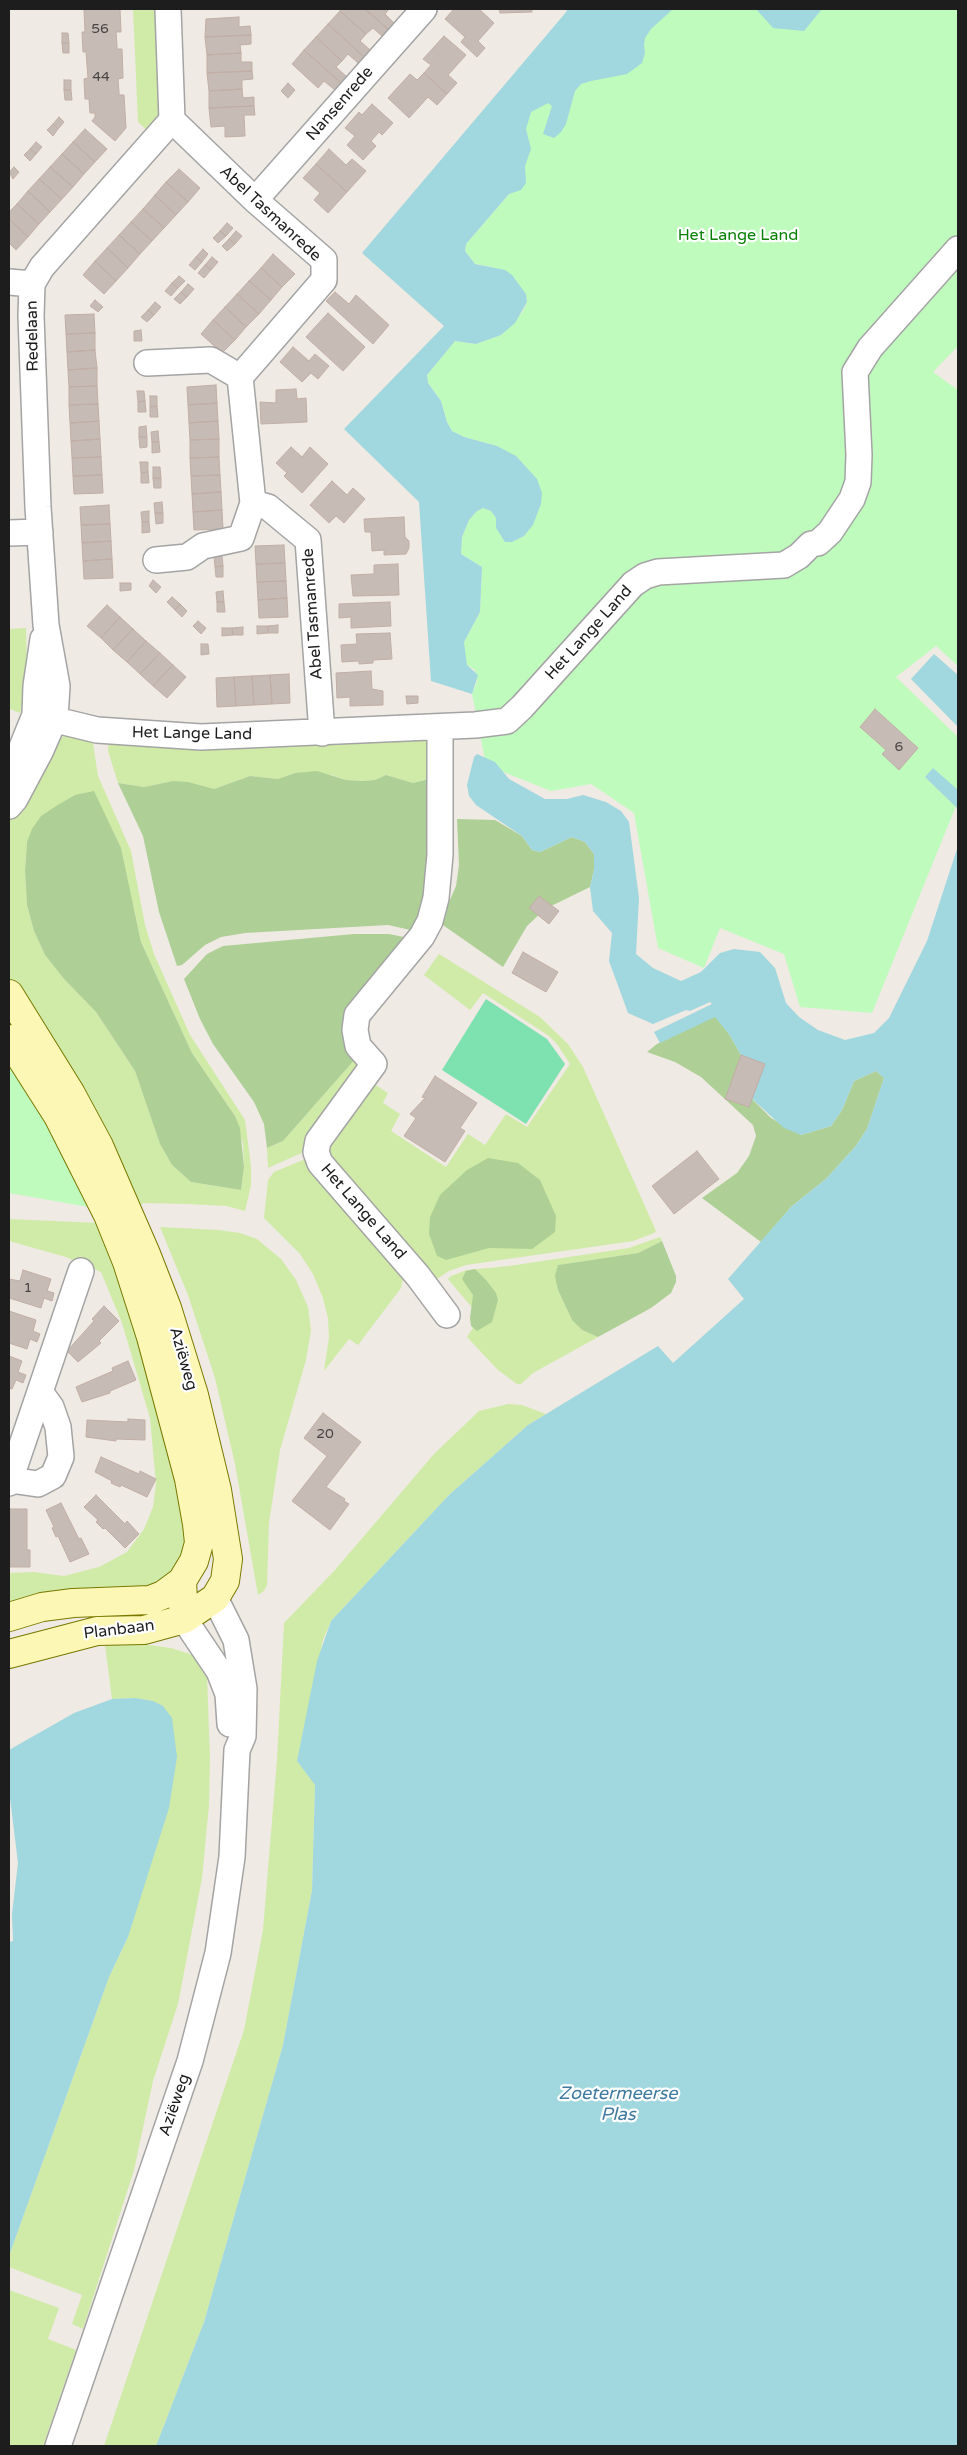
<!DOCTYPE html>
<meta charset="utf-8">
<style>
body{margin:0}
#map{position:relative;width:967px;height:2455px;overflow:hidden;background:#efeae3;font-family:"Varela Round",sans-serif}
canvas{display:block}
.frame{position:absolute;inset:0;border:10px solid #1d1d1d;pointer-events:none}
</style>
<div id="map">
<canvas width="967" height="2455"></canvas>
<div class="frame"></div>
</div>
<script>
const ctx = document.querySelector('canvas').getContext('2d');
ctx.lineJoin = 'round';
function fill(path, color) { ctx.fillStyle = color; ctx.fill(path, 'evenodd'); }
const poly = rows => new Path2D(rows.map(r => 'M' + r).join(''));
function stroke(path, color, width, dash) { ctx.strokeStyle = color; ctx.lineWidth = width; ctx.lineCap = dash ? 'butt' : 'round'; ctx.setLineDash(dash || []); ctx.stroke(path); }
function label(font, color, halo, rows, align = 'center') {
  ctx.font = font + ' "Varela Round",sans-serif'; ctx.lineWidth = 4.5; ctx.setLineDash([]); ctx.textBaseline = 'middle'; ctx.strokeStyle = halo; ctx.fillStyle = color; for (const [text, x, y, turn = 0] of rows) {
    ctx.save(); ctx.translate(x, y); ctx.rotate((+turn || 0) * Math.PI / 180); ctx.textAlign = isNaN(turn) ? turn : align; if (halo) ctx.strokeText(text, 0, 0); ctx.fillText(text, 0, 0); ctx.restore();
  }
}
fill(poly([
 [133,9,158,9,163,106,158,121,149,132,138,122],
 [26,628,27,676,24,699,20,713,10,709,9,711,9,629],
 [66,735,92,737,98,776,131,851,145,925,154,954,190,1035,245,1120,251,1166,251,1185,245,1211,227,1206,187,1204,144,1203,136,1206,36,1019,9,980,9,820,55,741],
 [75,795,133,904,141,942,192,1053,235,1116,243,1144,244,1167,241,1190,191,1182,172,1165,160,1144,135,1071,96,1012,64,979,45,955,34,931,27,905,25,871,27,842,42,816],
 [433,735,433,778,413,783,386,775,375,780,363,781,346,780,332,775,295,773,278,779,250,776,214,789,173,781,144,787,118,783,108,751,109,740],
 [439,954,540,1017,568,1044,583,1067,656,1231,654,1233,633,1241,466,1265,449,1271,434,1281,330,1163,328,1144,374,1084,388,1093,383,1103,400,1114,391,1131,446,1167,468,1134,485,1145,506,1114,527,1127,570,1064,557,1044,549,1036,483,993,470,1010,424,975],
 [357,1057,358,1070,306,1151,268,1168,267,1148,283,1141],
 [308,1158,404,1274,401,1288,358,1345,349,1339,324,1371,329,1337,328,1318,323,1298,313,1274,300,1254,264,1218,268,1180,274,1172],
 [9,1219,99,1223,106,1221,166,1433,187,1543,181,1561,161,1584,128,1593,9,1608,9,1573,33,1572,64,1576,99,1567,127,1552,144,1529,153,1507,156,1484,150,1418,122,1323,101,1272,66,1257,9,1241],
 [160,1227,219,1230,240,1233,257,1239,281,1259,296,1280,308,1307,311,1331,306,1360,280,1450,269,1523,267,1585,264,1591,258,1595,235,1464,215,1378,188,1295],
 [660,1237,662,1241,638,1253,558,1265,558,1290,572,1320,582,1330,598,1337,533,1373,521,1384,517,1384,498,1370,467,1337,480,1317,448,1279,451,1276,467,1270,509,1266,629,1248],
 [508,1404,522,1405,546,1414,528,1425,449,1495,331,1621,323,1640,297,1761,315,1784,312,1890,283,2045,204,2322,156,2446,104,2446,244,2030,263,1930,277,1760,284,1623,335,1570,434,1454,479,1411],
 [141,1644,171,1648,196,1656,207,1677,210,1758,209,1805,202,1878,178,2004,153,2081,134,2170,83,2329,72,2324,82,2295,9,2267,9,2256,109,1977,128,1937,153,1701,135,1698,112,1699,105,1645],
 [9,2290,59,2308,48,2339,76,2350,43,2446,9,2446]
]), '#d0eba7');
fill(poly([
 [317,771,346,780,363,781,375,780,386,775,413,783,433,778,429,900,415,931,388,925,245,933,221,937,205,945,182,965,177,966,159,912,143,836,118,783,144,787,173,781,188,782,214,789,250,776,278,779,295,773],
 [94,791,121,848,141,942,192,1053,235,1116,240,1128,244,1167,241,1190,191,1182,172,1165,160,1144,135,1071,96,1012,64,979,45,955,34,931,27,905,25,871,27,842,32,829,41,816,56,806,75,795],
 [457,819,495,820,522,836,532,850,540,852,572,837,585,842,594,854,594,870,590,887,545,909,527,926,503,967,440,923,456,886,459,865],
 [354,934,389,934,409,938,356,1004,357,1057,283,1141,267,1148,264,1124,254,1102,213,1044,200,1019,184,979,207,954,223,946],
 [715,1016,729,1034,741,1055,763,1065,750,1097,771,1118,801,1135,831,1126,842,1110,854,1081,876,1071,884,1078,867,1129,855,1147,827,1178,791,1207,761,1242,702,1198,737,1173,749,1156,756,1136,753,1125,701,1077,675,1062,647,1052,657,1044],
 [488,1158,518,1163,540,1180,556,1216,555,1232,532,1249,489,1248,446,1260,437,1256,429,1234,430,1217,440,1195,467,1170],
 [662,1241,676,1276,676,1282,671,1293,651,1308,598,1337,582,1330,572,1320,558,1290,555,1276,558,1265,638,1253],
 [475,1269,486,1280,496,1293,498,1300,492,1322,477,1331,471,1326,470,1318,473,1295,462,1279,466,1271]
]), '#aed096');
fill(poly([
 [663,9,958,9,958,346,933,372,958,390,958,666,936,646,896,677,958,737,958,801,872,1013,800,1007,784,954,720,928,704,968,658,948,634,813,591,784,551,791,486,765,472,694,477,681,475,670,467,665,465,660,464,642,480,612,482,567,461,554,462,537,469,520,477,511,483,508,491,511,496,518,496,528,512,542,524,536,533,524,497,446,464,437,452,431,447,422,441,401,428,383,427,375,455,341,476,344,501,335,523,311,527,302,526,294,492,267,475,264,465,251,466,244,509,194,524,108],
 [9,1057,100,1209,9,1193]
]), '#c0fbbe');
fill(poly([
 [486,999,547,1039,565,1064,526,1124,442,1070]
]), '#7ee1b0');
fill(poly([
 [565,9,673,9,651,29,645,38,644,45,645,53,642,63,627,74,591,81,581,84,575,91,566,124,561,132,554,138,543,134,552,106,548,103,531,112,526,129,531,149,525,166,526,183,521,190,509,194,466,244,465,251,475,264,505,270,512,275,526,294,527,302,515,323,501,335,476,344,455,341,427,375,428,383,441,401,447,422,452,431,464,437,497,446,516,456,537,479,542,493,541,504,533,525,524,536,512,542,505,542,496,528,496,518,491,511,483,508,477,511,469,520,462,537,461,554,482,567,480,612,464,642,467,665,478,675,472,694,431,681,419,502,344,429,444,326,362,253,567,11],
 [756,9,822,9,804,31,773,28],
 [934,654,958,675,958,727,911,679],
 [477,754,495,762,509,779,545,799,567,799,583,795,606,802,621,811,629,822,639,898,636,954,653,968,681,981,701,972,720,953,734,949,760,952,775,968,786,1003,799,1017,818,1030,845,1040,874,1033,889,1018,927,941,958,846,958,2446,156,2446,204,2322,283,2045,312,1890,315,1785,297,1761,317,1661,331,1621,449,1495,528,1425,658,1346,673,1363,744,1299,728,1279,791,1207,827,1178,855,1147,867,1129,884,1078,876,1071,854,1081,842,1110,831,1126,801,1135,784,1128,750,1097,763,1065,741,1055,729,1034,715,1017,660,1043,654,1032,712,1004,710,1002,690,1011,686,1010,653,1024,628,1013,609,961,612,933,593,911,590,887,594,870,594,854,585,842,572,837,540,852,532,850,522,836,476,805,469,796,467,785,474,757],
 [933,768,958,790,958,809,925,777],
 [135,1698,153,1701,163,1706,172,1718,177,1757,169,1808,128,1937,109,1977,9,2256,9,1942,13,1941,12,1914,18,1863,9,1790,9,1750,74,1713,112,1699]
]), '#a1d7de');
const building = poly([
 [84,9,120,9,121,32,116,32,117,45,117,49,122,49,123,78,118,79,119,92,119,95,124,95,126,128,115,141,92,121,95,117,95,113,90,113,89,99,85,99,84,79,88,78,86,52,83,52,82,32,85,32,84,9],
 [342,9,365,9,389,30,383,37,373,28,366,34,340,11,342,9],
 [365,9,389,9,385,14,395,24,389,30,365,9],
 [454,9,479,9,494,23,478,41,485,48,477,57,461,42,465,37,445,19,454,9],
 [499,9,532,9,532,12,500,13,499,9],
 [340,11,366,34,360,41,370,50,364,57,328,24,340,11],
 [239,17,239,27,250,26,251,35,205,37,206,19,239,17],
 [328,24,364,57,358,63,348,54,342,61,316,37,328,24],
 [62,33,68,33,69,43,62,43,62,33],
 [251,35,251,44,240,45,241,53,207,55,205,37,251,35],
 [444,36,466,55,448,75,457,83,447,94,424,73,431,65,423,59,444,36],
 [316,37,342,61,336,67,347,77,341,83,304,50,316,37],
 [62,43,69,43,69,53,63,53,62,43],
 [304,50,341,83,335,90,324,81,318,88,292,64,304,50],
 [241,53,241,62,252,62,252,71,207,73,207,55,241,53],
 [252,71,253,79,242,80,242,89,209,91,207,73,252,71],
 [424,73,447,94,437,105,428,97,409,118,388,98,410,74,417,80,424,73],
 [64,80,71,80,71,90,64,90,64,80],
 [288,83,295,90,288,98,281,91,288,83],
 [242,89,243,98,254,97,254,106,209,108,209,91,242,89],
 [64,90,71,90,72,100,65,100,64,90],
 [372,104,393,123,382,135,379,132,371,141,376,146,363,160,347,145,355,136,345,128,359,112,362,115,372,104],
 [254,106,255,115,244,115,245,136,225,137,225,126,211,127,209,108,254,106],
 [59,117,64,122,58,129,53,124,59,117],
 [53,124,58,129,53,136,47,130,53,124],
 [85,129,107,149,95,162,73,142,85,129],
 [36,142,42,147,36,154,30,149,36,142],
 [73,142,95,162,84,174,62,154,73,142],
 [30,149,36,154,30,161,24,155,30,149],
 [329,149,346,165,352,159,366,171,347,192,316,164,329,149],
 [62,154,84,174,73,187,50,167,62,154],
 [316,164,347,192,328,213,314,200,320,193,303,178,316,164],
 [14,167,19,172,13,179,9,172,14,167],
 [50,167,73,187,62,199,39,179,50,167],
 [179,169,200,188,188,202,166,182,179,169],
 [39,179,62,199,50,212,28,191,39,179],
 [166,182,188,202,176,215,155,195,166,182],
 [28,191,50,212,39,224,17,204,28,191],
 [155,195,176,215,164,228,143,209,155,195],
 [17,204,39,224,28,237,9,219,9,212,17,204],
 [143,209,164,228,152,241,131,222,143,209],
 [9,219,28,237,16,250,9,243,9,219],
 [131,222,152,241,140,254,119,235,131,222],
 [227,223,233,228,226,236,220,231,227,223],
 [220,231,226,236,218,243,213,238,220,231],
 [236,231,242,236,235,244,229,239,236,231],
 [119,235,140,254,128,268,107,248,119,235],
 [229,239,235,244,227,251,222,246,229,239],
 [107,248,128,268,116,281,95,261,107,248],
 [203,249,208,254,202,262,196,257,203,249],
 [273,254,295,274,282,287,261,268,273,254],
 [196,257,202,262,195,270,189,265,196,257],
 [212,257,218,262,211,270,205,265,212,257],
 [95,261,116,281,104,294,83,275,95,261],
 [205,265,211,270,204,278,198,273,205,265],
 [261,268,282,287,271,300,249,281,261,268],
 [179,276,185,281,178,288,172,283,179,276],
 [249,281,271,300,259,314,237,294,249,281],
 [172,283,178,288,171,296,165,291,172,283],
 [188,284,194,289,187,297,181,292,188,284],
 [181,292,187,297,180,304,174,299,181,292],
 [335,292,349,304,356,295,389,325,373,344,326,301,335,292],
 [237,294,259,314,246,327,225,307,237,294],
 [95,300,103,307,98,312,90,306,95,300],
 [155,302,161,307,154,315,148,310,155,302],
 [225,307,246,327,235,340,213,320,225,307],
 [148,310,154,315,147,322,141,317,148,310],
 [328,313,365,347,343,371,306,337,328,313],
 [94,314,95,333,66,334,65,315,94,314],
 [213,320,235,340,222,353,201,334,213,320],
 [141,330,142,341,134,341,134,331,141,330],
 [95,333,95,350,67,352,66,334,95,333],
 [293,347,309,361,315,354,329,366,318,379,311,373,302,382,280,362,293,347],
 [95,350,97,368,68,370,67,352,95,350],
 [97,368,97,386,69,387,68,370,97,368],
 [216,385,217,403,188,405,187,387,216,385],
 [97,386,98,404,69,405,69,387,97,386],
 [296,389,297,399,306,398,307,422,261,424,260,402,276,403,276,390,296,389],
 [137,391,144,391,145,401,138,402,137,391],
 [150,396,157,396,157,406,150,407,150,396],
 [145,401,146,412,138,412,138,402,145,401],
 [217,403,218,421,189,423,188,405,217,403],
 [98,404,99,421,70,423,69,405,98,404],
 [157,406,158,417,150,417,150,407,157,406],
 [99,421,100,439,71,441,70,423,99,421],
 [218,421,219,439,190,440,189,423,218,421],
 [146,426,147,437,139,437,139,427,146,426],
 [158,431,159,442,152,442,151,432,158,431],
 [139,437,147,437,147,447,140,448,139,437],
 [100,439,101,457,72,458,71,441,100,439],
 [219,439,219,457,190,458,190,440,219,439],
 [152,442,159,442,160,452,152,453,152,442],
 [291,447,302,457,310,447,328,464,302,493,284,476,287,473,276,463,291,447],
 [101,457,102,475,73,476,72,458,101,457],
 [219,457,220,475,191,476,190,458,219,457],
 [140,462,148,462,148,472,141,473,140,462],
 [153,467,160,467,161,478,153,478,153,467],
 [148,472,149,483,141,483,141,473,148,472],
 [102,475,103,493,74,494,73,476,102,475],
 [220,475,221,492,192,494,191,476,220,475],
 [153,478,161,478,161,488,154,488,153,478],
 [332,481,347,495,353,488,365,499,344,523,336,516,329,523,310,505,332,481],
 [221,492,222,510,193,512,192,494,221,492],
 [162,502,163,513,155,513,154,503,162,502],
 [109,505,110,524,81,525,80,507,109,505],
 [222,510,223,529,194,530,193,512,222,510],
 [149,511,149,522,142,522,141,512,149,511],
 [155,513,163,513,163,523,156,524,155,513],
 [404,517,405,537,409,541,409,548,406,554,384,555,384,550,372,551,371,532,365,532,364,519,404,517],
 [142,522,149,522,150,532,142,533,142,522],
 [110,524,111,541,82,543,81,525,110,524],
 [111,541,112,559,83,561,82,543,111,541],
 [284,545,285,563,256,564,255,546,284,545],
 [214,556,222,556,223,566,215,567,214,556],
 [112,559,113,578,84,579,83,561,112,559],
 [285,563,286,581,257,582,256,564,285,563],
 [398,564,399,595,353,596,351,575,374,574,374,565,398,564],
 [223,566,223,577,216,577,215,567,223,566],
 [153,580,161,587,156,593,149,586,153,580],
 [286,581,287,598,258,600,257,582,286,581],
 [120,583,131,583,131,590,120,591,120,583],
 [223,591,224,602,217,602,216,592,223,591],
 [172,597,180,604,175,610,167,602,172,597],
 [287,598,288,617,259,618,258,600,287,598],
 [217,602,224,602,225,612,217,612,217,602],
 [390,602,391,626,351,628,351,617,339,618,339,604,390,602],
 [180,604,187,611,182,617,175,610,180,604],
 [107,605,120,617,101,638,87,626,107,605],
 [120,617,133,629,113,650,101,638,120,617],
 [198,621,206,628,201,634,193,626,198,621],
 [278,625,278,633,268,633,268,626,278,625],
 [257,626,268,626,268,633,257,634,257,626],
 [243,627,243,635,233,635,232,628,243,627],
 [222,628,232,628,233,635,222,636,222,628],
 [133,629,146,641,127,662,113,650,133,629],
 [390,633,392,659,373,660,373,663,359,664,359,661,342,662,341,645,357,644,356,634,390,633],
 [146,641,160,653,140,674,127,662,146,641],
 [201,644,208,644,209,654,201,655,201,644],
 [160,653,173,665,153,686,140,674,160,653],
 [173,665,186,677,167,698,153,686,173,665],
 [371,671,372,689,383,691,383,705,350,706,350,697,337,698,336,673,371,671],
 [289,674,290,703,272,704,270,675,289,674],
 [270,675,272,704,254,705,252,676,270,675],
 [252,676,254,705,236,706,234,677,252,676],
 [234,677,236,706,217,707,216,678,234,677],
 [406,696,418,696,418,703,407,704,406,696],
 [875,709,918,748,899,770,882,754,886,750,860,727,875,709],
 [539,896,559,911,549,924,529,908,539,896],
 [523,952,558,972,546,992,512,973,523,952],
 [741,1055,765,1064,749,1107,725,1099,741,1055],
 [435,1076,477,1103,460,1128,465,1131,445,1162,404,1136,416,1118,410,1114,425,1098,422,1097,435,1076],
 [697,1151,719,1179,674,1214,652,1186,697,1151],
 [23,1270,51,1279,47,1291,54,1293,52,1301,44,1298,41,1308,9,1298,9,1279,20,1281,23,1270],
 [104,1306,119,1321,99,1341,101,1343,78,1362,67,1351,94,1321,92,1319,104,1306],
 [9,1311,36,1320,33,1331,40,1334,37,1342,30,1339,27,1349,9,1343,9,1311],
 [9,1356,22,1361,18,1372,26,1375,23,1383,16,1380,12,1389,9,1388,9,1356],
 [128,1361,136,1380,110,1391,110,1393,82,1402,76,1387,113,1371,112,1368,128,1361],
 [323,1413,361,1442,326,1487,345,1499,344,1501,349,1504,330,1530,292,1501,327,1456,304,1438,323,1413],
 [128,1419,145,1420,145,1440,116,1439,116,1441,86,1437,87,1420,128,1422,128,1419],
 [101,1457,139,1474,140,1471,156,1479,147,1497,121,1485,120,1487,111,1483,112,1481,95,1472,101,1457],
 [96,1495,125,1524,127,1521,139,1534,125,1548,105,1528,103,1529,96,1522,98,1520,84,1507,96,1495],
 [61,1503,79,1539,81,1538,89,1554,70,1562,58,1536,56,1537,52,1528,54,1527,46,1510,61,1503],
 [10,1509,27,1509,27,1550,30,1550,30,1567,10,1567,10,1509]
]);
fill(building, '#c7bbb6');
stroke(building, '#c1aea5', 1);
const street = poly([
 [255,200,424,9],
 [9,282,32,284],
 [147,363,211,360,240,377,324,280,324,260,255,200,172,120],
 [240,377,253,503],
 [9,533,40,532],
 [156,560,187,557,203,546,241,538,253,503,268,507,308,540,322,733],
 [35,715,97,730,201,737,475,725,507,721,522,707,633,584,645,576,658,572,784,565,799,556,811,544,818,543,830,532,852,499,858,482,859,455,855,372,870,348,958,249],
 [440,727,440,855,436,898,430,921,422,936,357,1015,355,1030,358,1046,374,1064,318,1141,316,1152,320,1163,418,1276,447,1315],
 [13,769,35,715,36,686,43,639],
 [9,806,15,799,40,752,55,718,57,686,46,625,38,507,31,316,32,284,42,267,172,120,168,9],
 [10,1480,38,1484,53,1476,61,1457,58,1427,51,1407,40,1392],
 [9,1483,81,1271],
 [184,1619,219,1671,228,1694,230,1724],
 [58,2446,190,2061,218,1953,232,1857,237,1750,243,1736,244,1689,236,1640,215,1598]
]);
const secondary = poly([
 [9,994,71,1094,99,1146,146,1254,167,1308,194,1395,217,1490,228,1559,225,1581,215,1598,184,1619,144,1630,97,1631,9,1654],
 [9,1039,58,1116,108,1215,127,1262,151,1337,189,1479,197,1524,199,1543,194,1561,182,1581,184,1619],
 [9,1617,42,1607,73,1603,150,1600,163,1595,182,1581]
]);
stroke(street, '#a4a4a4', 28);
stroke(secondary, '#787801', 30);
stroke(street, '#fff', 25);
stroke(secondary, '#fcf7b4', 28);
label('14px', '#484443', null, [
 ["56",100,29],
 ["44",101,77],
 ["6",899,747],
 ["1",28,1288],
 ["20",325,1434]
]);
label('16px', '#1d1d1d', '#fff', [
 ["Nansenrede",340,104,-49],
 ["Abel Tasmanrede",270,214,43],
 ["Redelaan",33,336,-91],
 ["Abel Tasmanrede",313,614,-94],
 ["Het Lange Land",589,633,-48],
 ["Het Lange Land",192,734,1],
 ["Het Lange Land",363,1212,49],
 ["Aziëweg",183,1359,74],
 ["Planbaan",119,1630,-7],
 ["Aziëweg",175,2105,-71]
]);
label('16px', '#0b8007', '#fff', [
 ["Het Lange Land",738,236]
]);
label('italic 18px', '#427ba0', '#fff', [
 ["Zoetermeerse",618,2094],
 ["Plas",618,2115]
]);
</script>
